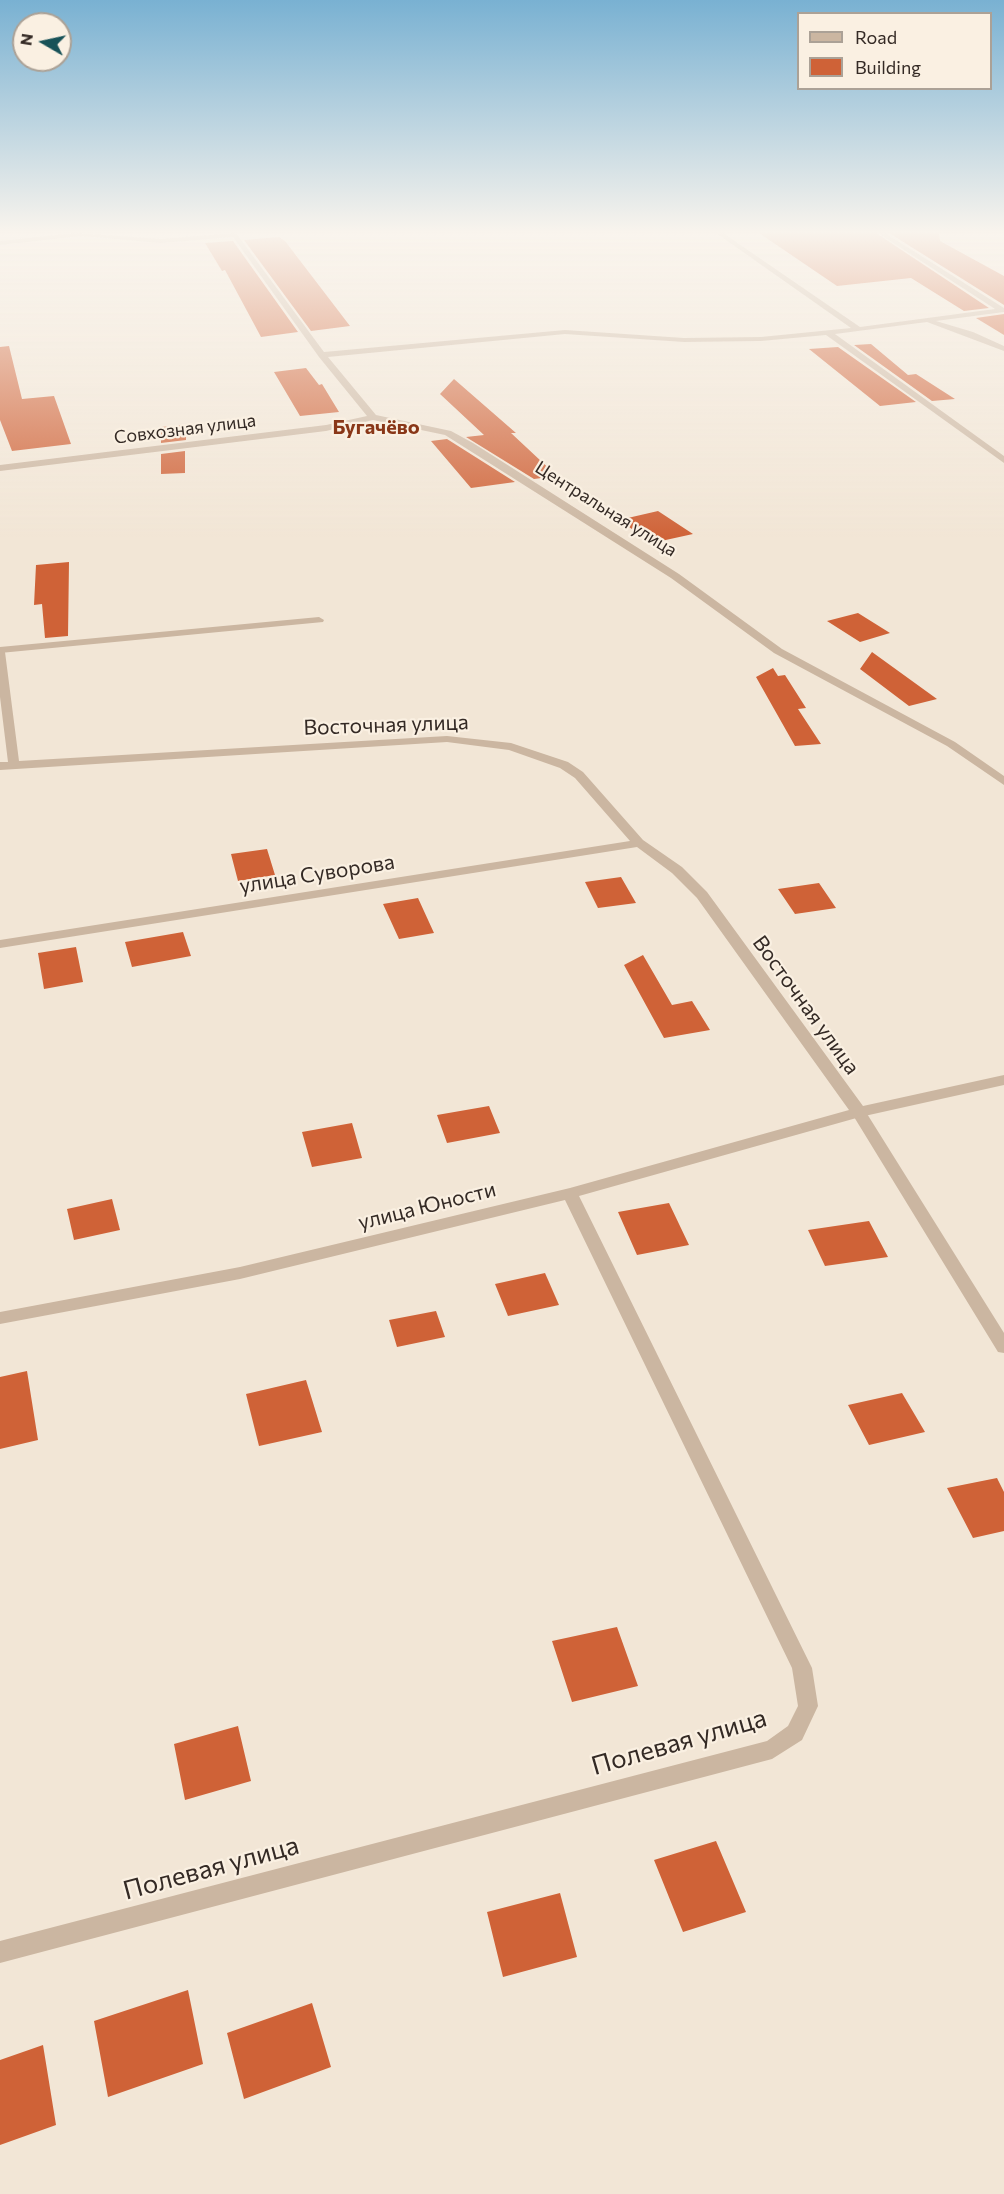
<!DOCTYPE html>
<meta charset="utf-8">
<style>
body{margin:0}
#map{position:relative;width:1004px;height:2194px;overflow:hidden;background:#f2e6d6;font-family:Commissioner,sans-serif}
canvas{display:block}
.legend{position:absolute;left:797px;top:12px;width:195px;height:78px;box-sizing:border-box;background:#faf0e2;border:2px solid #aba196;margin:0;padding:8px 10px;list-style:none;font-size:18px;color:#342a25}
.legend li{display:flex;align-items:center;gap:12px;height:30px}
.legend b{width:30px;border:2px solid #aba196}
.north{position:absolute;left:12px;top:12px;width:60px;height:60px;box-sizing:border-box;background:#faf0e2;border:2px solid #aba196;border-radius:50%;rotate:279deg;font-size:16px;font-weight:700;line-height:24px;text-align:center;color:#342a25}
.north::after{content:'';display:block;margin:auto;width:21px;height:27px;background:#185258;clip-path:polygon(50% 0,100% 100%,50% 72%,0 100%)}
</style>
<div id="map">
<canvas width="1004" height="2194"></canvas>
<ul class="legend">
<li><b style="height:8px;background:#cbb6a1"></b>Road</li>
<li><b style="height:16px;background:#cf6237"></b>Building</li>
</ul>
<div class="north">N</div>
</div>
<script>
const ctx = document.querySelector('canvas').getContext('2d');
ctx.lineJoin = 'round';
function fill(path, color) { ctx.fillStyle = color; ctx.fill(path, 'evenodd'); }
const poly = rows => new Path2D(rows.map(r => 'M' + r).join(''));
function label(font, color, halo, rows, align = 'center') {
  ctx.font = font + ' Commissioner,sans-serif'; ctx.lineWidth = 4.5; ctx.setLineDash([]); ctx.textBaseline = 'middle'; ctx.strokeStyle = halo; ctx.fillStyle = color; for (const [text, x, y, turn = 0] of rows) {
    ctx.save(); ctx.translate(x, y); ctx.rotate((+turn || 0) * Math.PI / 180); ctx.textAlign = isNaN(turn) ? turn : align; if (halo) ctx.strokeText(text, 0, 0); ctx.fillText(text, 0, 0); ctx.restore();
  }
}
fill(poly([
 [759,233,876,233,989,308,964,311,911,278,837,286],
 [889,233,939,233,940,241,1004,276,1004,305],
 [279,237,285,241,350,326,311,331,244,240],
 [233,241,298,332,261,337,225,270,222,271,205,243],
 [1004,314,1004,335,976,318],
 [871,344,908,375,916,374,955,399,932,401,854,345],
 [9,346,22,399,54,396,71,444,12,451,0,420,0,347],
 [838,347,916,402,880,406,809,349],
 [306,368,319,385,322,384,339,412,300,416,274,372],
 [454,379,516,433,511,433,557,476,534,479,466,437,484,435,440,394],
 [186,425,186,440,161,443,161,427],
 [447,439,515,482,471,488,431,441],
 [185,451,185,473,161,474,161,454],
 [658,511,693,534,652,543,619,520],
 [69,562,68,636,45,638,42,604,34,605,36,565],
 [858,613,890,633,860,642,827,621],
 [872,652,937,699,909,706,860,669],
 [773,668,778,676,785,675,806,708,798,709,821,744,795,746,756,677],
 [267,849,275,875,238,881,231,854],
 [621,877,636,903,598,908,585,882],
 [819,883,836,908,795,914,778,889],
 [418,898,434,933,399,939,383,904],
 [183,932,191,956,132,967,125,942],
 [76,947,83,982,44,989,38,953],
 [643,955,672,1005,692,1001,710,1030,664,1038,624,965],
 [489,1106,500,1133,447,1143,437,1115],
 [352,1123,362,1158,312,1167,302,1132],
 [112,1199,120,1230,74,1240,67,1209],
 [669,1203,689,1245,637,1255,618,1212],
 [869,1221,888,1257,825,1266,808,1230],
 [545,1273,559,1305,508,1316,495,1284],
 [436,1311,445,1337,397,1347,389,1320],
 [27,1371,38,1440,0,1449,0,1377],
 [306,1380,322,1432,259,1446,246,1394],
 [902,1393,925,1432,869,1445,848,1405],
 [997,1478,1004,1492,1004,1531,973,1538,947,1488],
 [617,1627,638,1686,572,1702,552,1641],
 [238,1726,251,1781,185,1800,174,1744],
 [716,1841,746,1912,683,1932,654,1860],
 [560,1893,577,1957,503,1977,487,1912],
 [188,1990,203,2064,108,2097,94,2021],
 [312,2003,331,2067,244,2099,227,2033],
 [43,2045,56,2125,0,2145,0,2060]
]), '#cf6237');
fill(poly([
 [319,617,324,620,323,622,0,653,0,647,319,617],
 [859,1107,864,1109,1004,1333,1004,1353,998,1352,851,1112,859,1107]
]), '#cbb6a1');
fill(poly([
 [75,233,161,239,236,233,324,352,565,330,684,338,761,337,851,328,716,233,723,233,860,327,995,309,878,233,885,233,1004,308,1004,312,936,321,973,332,1004,346,1004,351,927,322,835,334,1004,456,1004,463,826,335,761,341,684,342,565,334,328,357,376,415,451,431,473,443,679,574,782,649,955,742,1004,776,1004,785,947,746,774,653,671,578,445,435,373,420,326,431,0,471,0,465,326,425,367,416,319,357,233,237,161,243,81,236,0,245,0,241,75,233],
 [0,649,5,652,19,761,447,736,511,743,568,762,583,772,643,840,682,867,707,892,863,1106,1004,1075,1004,1085,860,1117,579,1196,812,1668,818,1706,802,1740,772,1759,0,1963,0,1941,767,1741,788,1726,798,1706,792,1668,565,1200,240,1279,0,1324,0,1312,240,1267,570,1188,849,1110,697,898,672,873,637,847,0,948,0,940,630,841,575,778,560,768,509,750,447,742,0,770,0,762,8,762,0,697,0,649]
]), '#cbb6a1');
const sky = ctx.createLinearGradient(0, 0, 0, 540);
sky.addColorStop(0, '#79b1d2');
sky.addColorStop(0.43, '#f9f4ed');
sky.addColorStop(1, '#f9f4ed00');
ctx.fillStyle = sky;
ctx.fillRect(0, 0, 1004, 540);
label('18px', '#342a25', '#faf0e2', [
 ["Совхозная улица",185,429,-7],
 ["Центральная улица",606,509,32]
]);
label('bold 20px', '#893718', '#faf0e2', [
 ["Бугачёво",376,427]
]);
label('21px', '#342a25', '#faf0e2', [
 ["Восточная улица",386,725,-2],
 ["улица Суворова",317,874,-9],
 ["Восточная улица",806,1005,54],
 ["улица Юности",427,1206,-14]
]);
label('26px', '#342a25', '#faf0e2', [
 ["Полевая улица",679,1742,-16],
 ["Полевая улица",211,1868,-15]
]);
</script>
